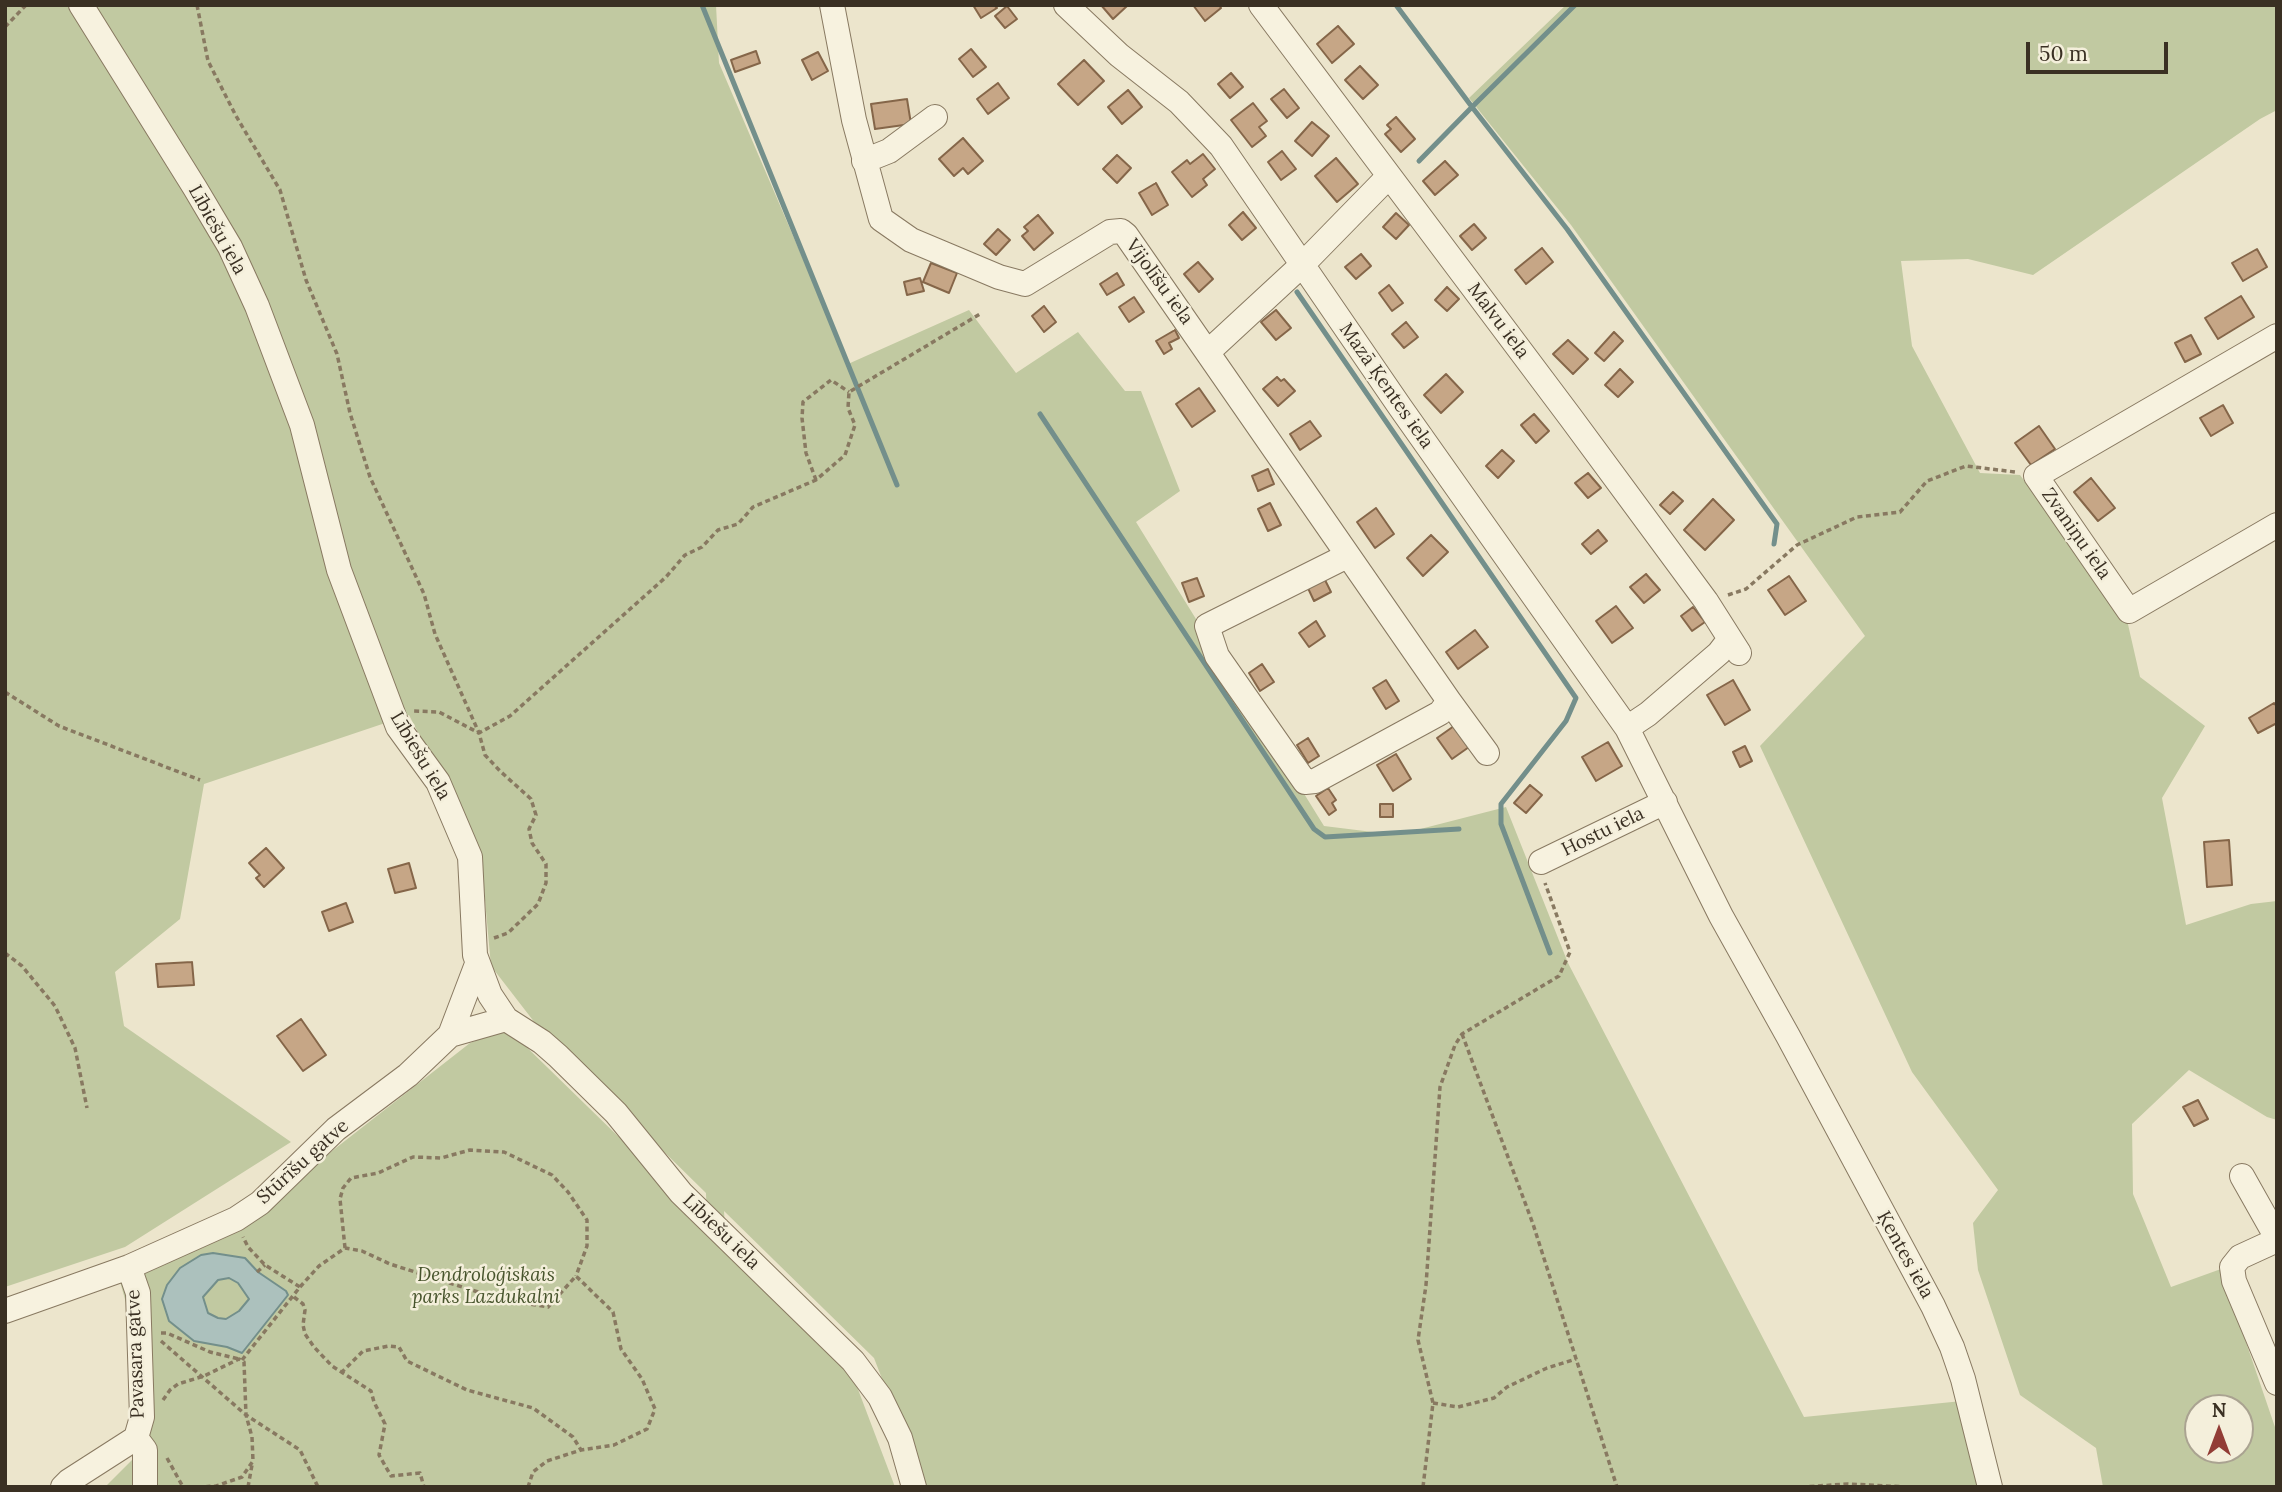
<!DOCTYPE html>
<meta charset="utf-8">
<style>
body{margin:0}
#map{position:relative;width:2282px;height:1492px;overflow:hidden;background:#ece5cc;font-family:Lora,serif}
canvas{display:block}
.frame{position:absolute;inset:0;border:7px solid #3a3023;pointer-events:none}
.north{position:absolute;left:2184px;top:1394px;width:70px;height:70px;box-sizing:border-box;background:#f4efdb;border:2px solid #aaa391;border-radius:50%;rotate:0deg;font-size:19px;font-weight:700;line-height:28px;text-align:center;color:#3a3023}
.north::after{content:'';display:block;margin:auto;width:24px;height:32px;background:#923d36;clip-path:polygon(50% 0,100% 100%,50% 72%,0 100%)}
.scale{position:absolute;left:2026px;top:42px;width:142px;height:32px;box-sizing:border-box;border:4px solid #3a3023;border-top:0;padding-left:9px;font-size:21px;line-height:24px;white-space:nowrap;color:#3a3023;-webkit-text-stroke:5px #f4efdb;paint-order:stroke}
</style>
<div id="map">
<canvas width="2282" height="1492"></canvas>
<div class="frame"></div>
<div class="north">N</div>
<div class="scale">50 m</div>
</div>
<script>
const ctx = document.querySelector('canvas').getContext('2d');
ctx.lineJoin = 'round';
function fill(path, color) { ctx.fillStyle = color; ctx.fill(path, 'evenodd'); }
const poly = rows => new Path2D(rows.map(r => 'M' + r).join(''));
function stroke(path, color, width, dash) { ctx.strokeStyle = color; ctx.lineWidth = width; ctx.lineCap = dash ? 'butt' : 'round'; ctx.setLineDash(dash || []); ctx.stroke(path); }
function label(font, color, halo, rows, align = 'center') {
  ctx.font = font + ' Lora,serif'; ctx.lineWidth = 5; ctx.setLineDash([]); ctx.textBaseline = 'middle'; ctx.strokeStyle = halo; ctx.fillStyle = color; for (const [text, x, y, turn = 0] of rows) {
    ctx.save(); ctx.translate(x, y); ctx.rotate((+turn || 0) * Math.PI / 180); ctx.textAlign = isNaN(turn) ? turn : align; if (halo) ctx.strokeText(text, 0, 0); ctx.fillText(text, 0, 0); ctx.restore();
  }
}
fill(poly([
 [5,5,716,5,719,63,848,364,969,310,1016,373,1078,332,1125,391,1141,391,1180,491,1136,522,1324,826,1397,835,1506,807,1568,963,1804,1417,1962,1401,1979,1487,924,1487,874,1358,724,1211,726,1242,848,1363,895,1487,105,1487,134,1458,132,1324,119,1278,249,1216,470,1043,507,1028,707,1223,706,1193,542,1032,491,966,481,856,409,715,204,784,180,919,115,972,124,1026,291,1142,125,1247,5,1287],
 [1566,5,2277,5,2277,110,2260,119,2033,275,1968,259,1901,261,1912,346,1980,473,2020,475,2127,620,2140,677,2205,726,2162,798,2186,925,2251,904,2277,901,2277,1120,2267,1117,2189,1070,2132,1124,2133,1194,2171,1287,2221,1269,2277,1433,2277,1487,2103,1487,2096,1448,2020,1395,1978,1270,1973,1223,1998,1190,1912,1072,1760,746,1865,636,1571,225,1469,98],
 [2198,1408,2240,1408,2240,1450,2198,1450]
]), '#c1c9a1');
const water = poly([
 [213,1253,245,1258,258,1272,286,1291,288,1295,242,1353,227,1347,194,1341,169,1321,162,1299,167,1285,180,1268,201,1255,213,1253],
 [229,1278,238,1283,249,1299,239,1311,226,1319,218,1318,208,1313,203,1297,218,1280,229,1278]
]);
fill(water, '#acc1bd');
stroke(water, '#738f8b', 2);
stroke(poly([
 [702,5,897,485],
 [1396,5,1472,107,1419,161],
 [1575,5,1472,107,1567,229,1777,524,1774,544],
 [1297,292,1576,698,1566,721,1501,804,1501,824,1550,953],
 [1040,414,1314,829,1325,837,1459,829]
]), '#738f8b', 5);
const building = poly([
 [973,5,994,5,997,8,981,18,973,5],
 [1101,5,1126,5,1127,6,1113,19,1101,5],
 [1193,5,1219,5,1221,8,1205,21,1193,5],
 [1007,6,1017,19,1005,28,995,16,1007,6],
 [1338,26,1354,44,1332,63,1317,44,1338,26],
 [971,49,986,67,973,77,959,59,971,49],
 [756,51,760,63,735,72,731,60,756,51],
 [818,52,828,71,812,80,802,60,818,52],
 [1084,60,1104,81,1078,105,1058,84,1084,60],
 [1360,66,1378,85,1363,99,1345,80,1360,66],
 [1231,73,1243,87,1230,98,1218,84,1231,73],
 [998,83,1009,98,988,114,977,99,998,83],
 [1284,89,1299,108,1287,118,1271,99,1284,89],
 [1128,90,1142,107,1122,124,1108,107,1128,90],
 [907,99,911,124,875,129,871,104,907,99],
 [1253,103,1267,121,1259,127,1266,136,1252,147,1231,120,1253,103],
 [1396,117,1415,139,1401,152,1385,134,1391,129,1387,125,1396,117],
 [1312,122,1329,136,1312,156,1295,141,1312,122],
 [963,138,983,161,968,174,963,168,954,176,939,159,963,138],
 [1282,151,1296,169,1281,180,1268,162,1282,151],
 [1203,154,1215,169,1203,179,1207,185,1192,197,1172,172,1187,160,1190,164,1203,154],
 [1117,155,1131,168,1117,183,1103,169,1117,155],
 [1336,158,1358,184,1337,202,1315,176,1336,158],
 [1445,161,1458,175,1435,195,1423,181,1445,161],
 [1156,183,1168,205,1152,215,1139,193,1156,183],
 [1243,212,1256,228,1242,240,1229,225,1243,212],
 [1396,213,1409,225,1396,239,1383,227,1396,213],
 [1038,215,1053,233,1034,250,1022,236,1028,231,1024,227,1038,215],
 [1474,224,1486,238,1472,250,1460,236,1474,224],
 [998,229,1010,240,996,255,984,244,998,229],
 [1542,248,1553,262,1526,284,1515,270,1542,248],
 [2257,249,2267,267,2243,281,2232,263,2257,249],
 [1361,254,1371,266,1356,279,1345,267,1361,254],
 [1198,262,1213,279,1199,292,1184,274,1198,262],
 [931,263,957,273,949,293,923,282,931,263],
 [1117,273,1124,285,1107,295,1100,284,1117,273],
 [920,278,924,291,907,295,904,282,920,278],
 [1389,285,1403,303,1392,311,1379,293,1389,285],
 [1447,287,1459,299,1447,311,1435,300,1447,287],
 [2241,296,2254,317,2218,339,2205,318,2241,296],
 [1134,297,1144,312,1129,322,1119,307,1134,297],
 [1044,306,1056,322,1044,332,1032,316,1044,306],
 [1276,310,1291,328,1276,340,1261,322,1276,310],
 [1406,322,1418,337,1404,348,1392,334,1406,322],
 [1175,330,1179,338,1169,343,1172,349,1164,354,1156,341,1175,330],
 [1614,332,1623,341,1604,361,1595,353,1614,332],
 [2191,335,2201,354,2185,362,2175,343,2191,335],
 [1568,340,1588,359,1573,374,1553,354,1568,340],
 [1620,369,1633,382,1618,397,1605,385,1620,369],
 [1446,374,1463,392,1441,413,1424,395,1446,374],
 [1277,377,1281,381,1284,379,1295,391,1278,406,1263,389,1277,377],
 [1199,388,1215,411,1192,427,1176,404,1199,388],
 [2223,405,2233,423,2211,436,2200,418,2223,405],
 [1534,414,1549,431,1536,443,1521,425,1534,414],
 [1310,421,1321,436,1300,450,1290,434,1310,421],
 [2039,426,2055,449,2031,465,2015,443,2039,426],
 [1502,450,1514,461,1498,478,1486,466,1502,450],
 [1268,469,1274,484,1258,491,1252,476,1268,469],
 [1588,473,1601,488,1588,498,1575,483,1588,473],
 [2091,478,2115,508,2098,521,2074,492,2091,478],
 [1673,492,1683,501,1670,514,1660,505,1673,492],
 [1713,499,1734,520,1705,550,1684,530,1713,499],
 [1270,503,1281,525,1268,531,1258,509,1270,503],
 [1376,508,1394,534,1375,548,1357,522,1376,508],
 [1598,530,1607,541,1591,554,1582,544,1598,530],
 [1431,535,1448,552,1423,576,1407,558,1431,535],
 [1646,574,1660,590,1644,603,1630,587,1646,574],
 [1789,576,1806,601,1785,615,1768,590,1789,576],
 [1197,578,1204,596,1189,602,1182,583,1197,578],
 [1324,578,1331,592,1314,601,1307,586,1324,578],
 [1616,606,1633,628,1612,643,1596,621,1616,606],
 [1693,607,1705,622,1692,631,1681,616,1693,607],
 [1316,621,1325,636,1309,647,1299,633,1316,621],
 [1475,630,1488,647,1458,669,1446,652,1475,630],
 [1262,664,1274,682,1260,691,1249,673,1262,664],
 [1386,680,1399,701,1386,709,1373,688,1386,680],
 [1733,680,1750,710,1725,725,1707,695,1733,680],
 [2274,703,2277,707,2277,723,2258,733,2249,718,2274,703],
 [1454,726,1469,747,1452,759,1437,738,1454,726],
 [1308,738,1319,756,1308,763,1297,745,1308,738],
 [1608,742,1622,766,1596,781,1582,757,1608,742],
 [1745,746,1752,761,1740,767,1733,752,1745,746],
 [1396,754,1411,779,1393,791,1377,765,1396,754],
 [1530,785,1542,795,1526,813,1514,803,1530,785],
 [1328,788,1336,800,1332,803,1336,810,1329,815,1316,796,1328,788],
 [1380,804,1393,804,1393,817,1380,817,1380,804],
 [2229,840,2232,885,2207,887,2204,842,2229,840],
 [266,848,284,868,264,887,256,878,260,875,249,863,266,848],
 [409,863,416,888,395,893,388,869,409,863],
 [346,903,353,922,329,931,322,912,346,903],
 [192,962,194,985,158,987,156,964,192,962],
 [301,1019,326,1055,303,1071,277,1036,301,1019],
 [2198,1100,2208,1119,2194,1126,2183,1107,2198,1100]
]);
fill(building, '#c6a686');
stroke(building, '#856649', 2);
const minor = poly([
 [81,5,195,188,230,247,257,306,302,425,339,570,398,727,438,782,470,857,475,955,490,995,506,1019,542,1042,558,1056,616,1113,681,1193,853,1361,880,1397,900,1438,914,1487],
 [832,5,854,120,881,219,911,240,999,277,1025,284,1110,232,1121,231,1126,235,1449,701,1440,713,1315,781,1305,782,1217,656,1207,626,1347,556],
 [1066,5,1119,55,1179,102,1221,146,1400,407,1627,728,1721,916,1788,1036,1933,1306,1952,1347,1963,1379,1990,1487],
 [1261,5,1571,418,1706,601,1739,653],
 [864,161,889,151,935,117],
 [2277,336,2036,476,2129,611,2277,525],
 [1209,351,1302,265,1389,176],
 [1449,701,1487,753],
 [1627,728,1648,714,1719,653,1729,640],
 [1541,862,1665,802],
 [450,1035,477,964],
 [2242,1176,2277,1238],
 [2277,1240,2240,1257,2232,1267,2234,1281,2277,1383],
 [5,1311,129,1267,236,1219,260,1203,336,1129,408,1075,450,1035,506,1019],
 [136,1438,145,1450,145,1487],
 [63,1487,69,1481,136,1438,142,1417,138,1293,129,1267]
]);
stroke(minor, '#887961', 26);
stroke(poly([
 [197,5,208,61,236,116,280,190,306,280,337,354,350,413,370,477,424,594,435,634,479,733,439,712,413,711],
 [5,27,26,5],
 [816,480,806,453,802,418,803,402,831,380,849,392],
 [1728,595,1746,589,1797,545,1857,517,1900,512,1927,481,1966,466,2015,472],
 [5,692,59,726,200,780],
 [494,938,508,933,538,904,546,883,546,864,532,843,529,829,536,815,531,799,500,771,485,755,479,733,510,716,666,577,685,555,702,547,718,530,738,524,753,507,816,480,845,455,855,425,848,408,849,392,980,314],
 [5,953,22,966,55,1006,75,1048,87,1108],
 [1462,1034,1533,1224,1617,1487],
 [345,1248,340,1199,343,1188,351,1178,378,1173,413,1157,441,1158,470,1150,504,1152,552,1175,568,1192,587,1220,587,1246,576,1276],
 [257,1272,265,1265],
 [300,1287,319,1266,345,1248,362,1251,390,1264,500,1299,548,1307,576,1276,613,1312,621,1349,642,1379,655,1409,647,1429,614,1445,581,1450,547,1461,533,1472,528,1487],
 [294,1297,303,1304,305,1310,303,1325,305,1334,314,1347,332,1366,371,1391,374,1402,385,1424,379,1455,391,1476,420,1473,424,1487],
 [161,1333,167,1333,210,1352,239,1359],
 [161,1341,246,1415,300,1450,318,1487],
 [242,1360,300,1287,265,1265,248,1247,243,1237],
 [341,1373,363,1351,389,1346,399,1347,407,1361,467,1390,533,1408,573,1437,581,1450],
 [163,1400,170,1390,178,1384,204,1376,239,1359,244,1362,246,1415,252,1437,253,1461,242,1477,216,1486,201,1487],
 [1433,1403,1458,1407,1494,1398,1507,1387,1547,1368,1576,1359],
 [167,1458,183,1487],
 [248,1487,252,1465],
 [1423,1487,1433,1403,1418,1340,1426,1285,1440,1087,1455,1045,1462,1034,1559,976,1570,952,1545,883],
 [1801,1487,1848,1484,1908,1487]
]), '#887961', 3.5, [5, 3.5]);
stroke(minor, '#f7f2df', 24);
label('19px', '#3a3023', '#f4efdb', [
 ["Lībiešu iela",217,230,61],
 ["Vijolīšu iela",1159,282,54],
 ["Malvu iela",1498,321,53],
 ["Mazā Ķentes iela",1386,386,55],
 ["Zvaniņu iela",2076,534,55],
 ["Lībiešu iela",420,756,59],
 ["Hostu iela",1603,832,-26],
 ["Stūrīšu gatve",303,1162,-42],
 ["Lībiešu iela",721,1232,44],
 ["Ķentes iela",1905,1255,61],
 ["Pavasara gatve",136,1354,-92]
]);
label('italic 19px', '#47542c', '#f4efdb', [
 ["Dendroloģiskais",486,1276],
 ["parks Lazdukalni",486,1298]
]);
</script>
